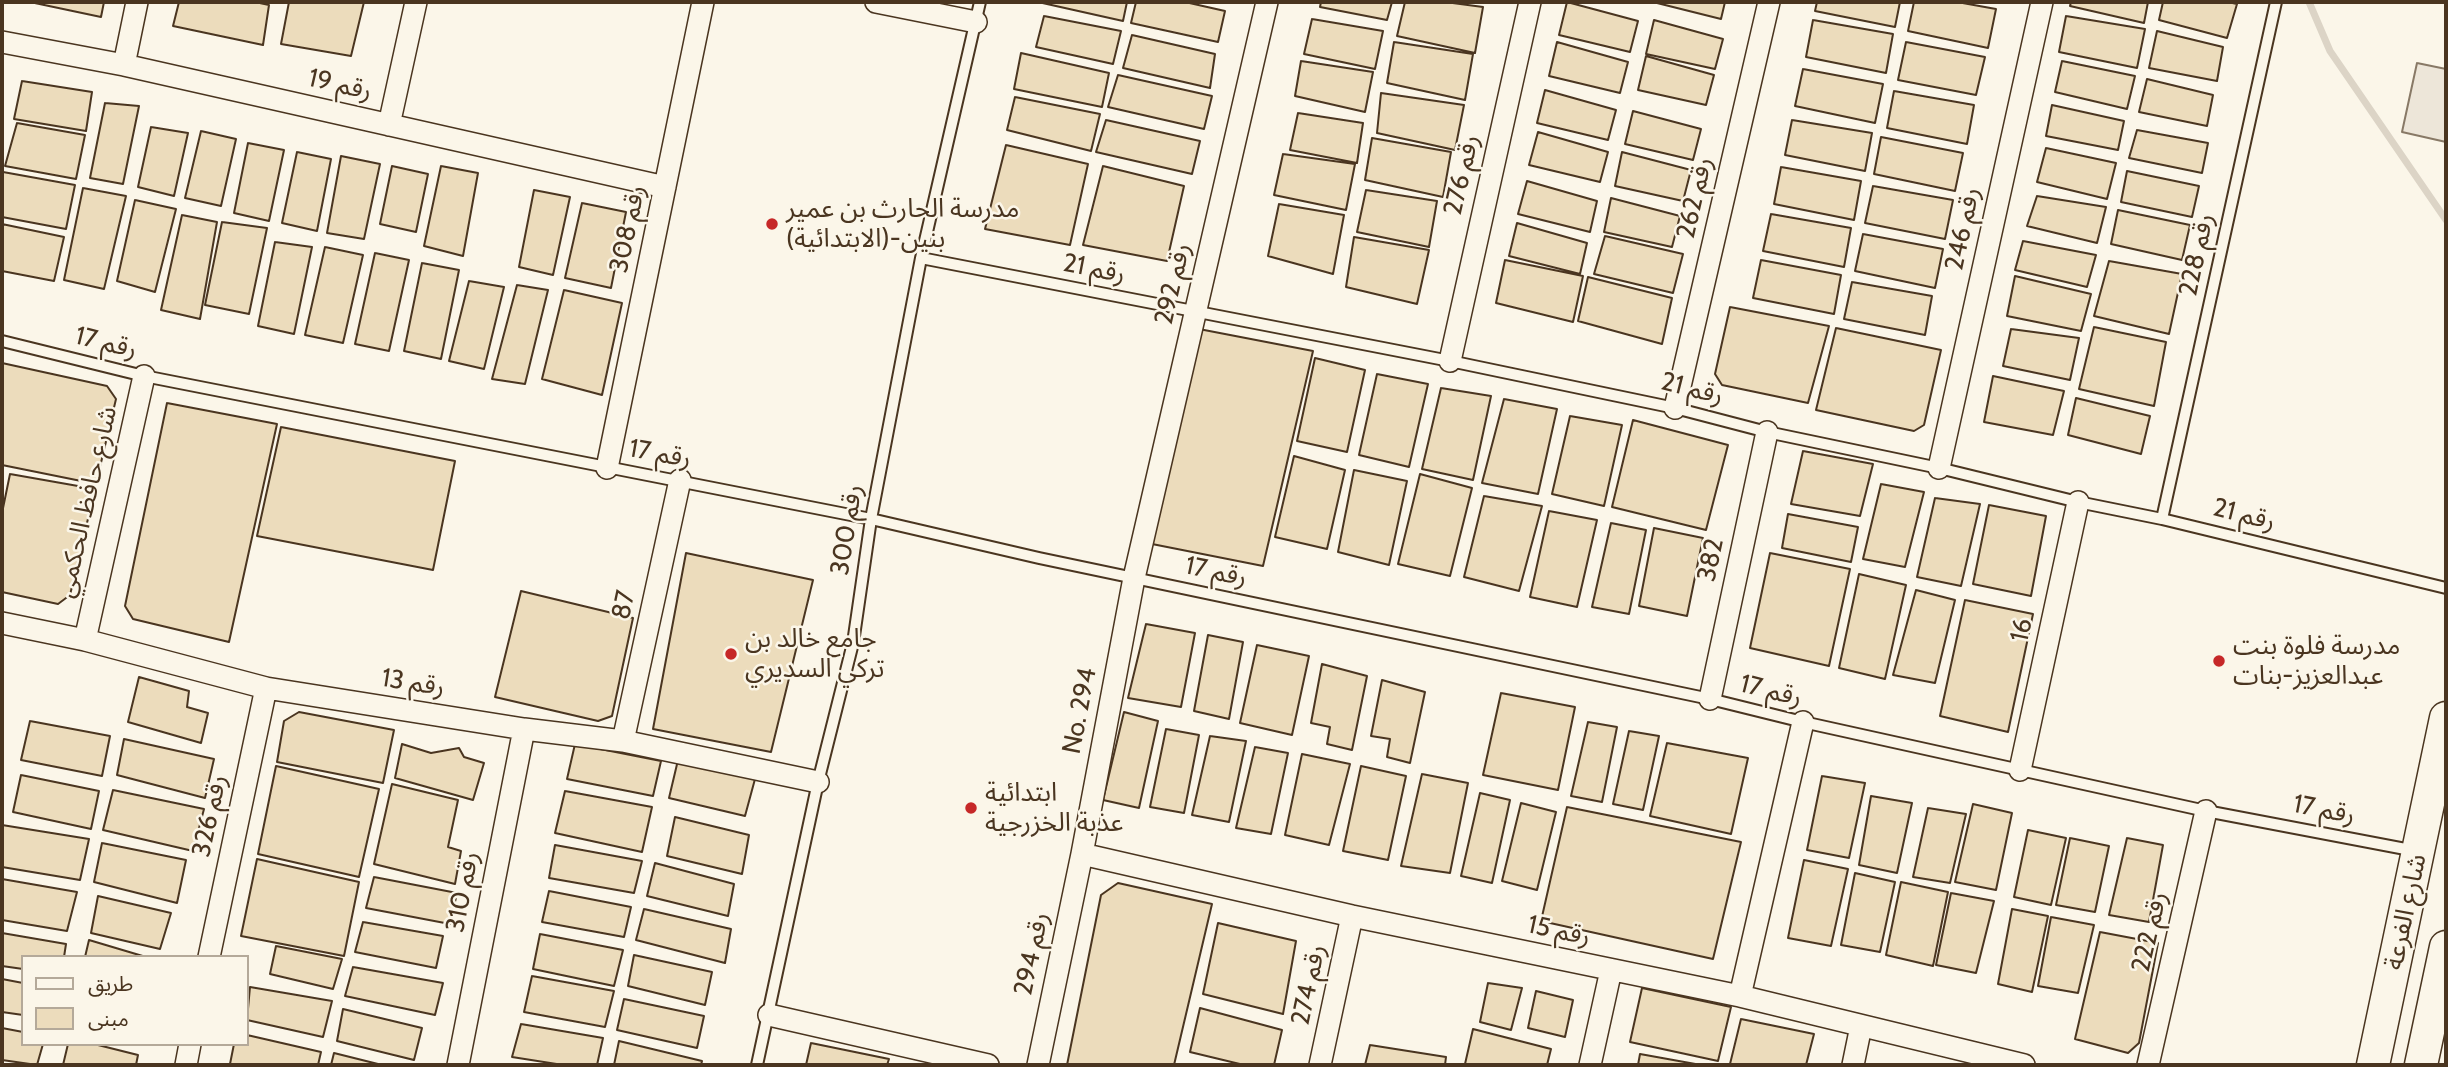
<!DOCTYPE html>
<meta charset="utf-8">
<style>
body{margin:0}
#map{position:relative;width:2448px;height:1067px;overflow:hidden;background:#fbf6e9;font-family:Cabin,"Noto Sans Arabic",sans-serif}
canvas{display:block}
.frame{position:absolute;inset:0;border:4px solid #4a3520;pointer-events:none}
.legend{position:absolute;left:21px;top:955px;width:228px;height:91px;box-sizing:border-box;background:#fbf6e9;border:2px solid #b4a999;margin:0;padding:9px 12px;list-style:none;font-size:21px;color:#4a3520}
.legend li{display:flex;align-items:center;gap:14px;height:35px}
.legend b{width:35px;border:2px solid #b4a999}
</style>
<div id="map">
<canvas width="2448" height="1067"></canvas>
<div class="frame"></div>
<ul class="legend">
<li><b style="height:9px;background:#fbf6e9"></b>طريق</li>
<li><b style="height:19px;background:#ecdcbc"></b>مبنى</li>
</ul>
</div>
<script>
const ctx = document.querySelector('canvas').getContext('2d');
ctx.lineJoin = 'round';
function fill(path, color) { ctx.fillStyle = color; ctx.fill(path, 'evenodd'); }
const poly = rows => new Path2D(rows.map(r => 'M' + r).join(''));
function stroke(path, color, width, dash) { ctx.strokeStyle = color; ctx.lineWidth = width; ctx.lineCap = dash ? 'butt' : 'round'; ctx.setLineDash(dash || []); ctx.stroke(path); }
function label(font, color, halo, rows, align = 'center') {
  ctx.font = font + ' Cabin,"Noto Sans Arabic",sans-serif'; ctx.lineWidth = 5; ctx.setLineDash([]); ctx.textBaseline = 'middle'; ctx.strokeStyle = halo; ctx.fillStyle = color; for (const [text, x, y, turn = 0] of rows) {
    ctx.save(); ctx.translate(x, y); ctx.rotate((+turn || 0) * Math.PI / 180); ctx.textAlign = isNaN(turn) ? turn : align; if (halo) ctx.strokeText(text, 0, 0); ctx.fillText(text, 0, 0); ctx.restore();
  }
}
const green = poly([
 [2417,63,2446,69,2446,142,2402,132,2417,63]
]);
fill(green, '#ede6d9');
stroke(green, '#887966', 2);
stroke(poly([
 [2309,2,2330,51,2446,220]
]), '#dcd4c6', 7);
const building = poly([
 [30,2,104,2,101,17,30,2],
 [179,2,255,2,269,5,263,45,173,26,179,2],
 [289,2,364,2,351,56,281,44,289,2],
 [1038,2,1127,2,1123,21,1038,2],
 [1136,2,1185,2,1225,11,1218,42,1131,23,1136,2],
 [1321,2,1392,2,1387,20,1320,7,1321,2],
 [1405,2,1445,2,1483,7,1475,53,1397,36,1405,2],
 [1567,2,1638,21,1630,52,1559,35,1567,2],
 [1653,2,1725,2,1721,19,1653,2],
 [1817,2,1900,2,1895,27,1815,11,1817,2],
 [1914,2,1957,2,1996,9,1988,48,1908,31,1914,2],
 [2071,2,2148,2,2144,23,2070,6,2071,2],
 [2163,2,2228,2,2237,4,2227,38,2159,20,2163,2],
 [1044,16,1121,31,1113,64,1036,47,1044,16],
 [2066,16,2145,29,2137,68,2059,52,2066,16],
 [1312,19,1383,31,1375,69,1304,54,1312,19],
 [1654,20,1723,39,1715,69,1646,54,1654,20],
 [1813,20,1893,34,1886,73,1806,57,1813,20],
 [2157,31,2223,47,2217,81,2149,68,2157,31],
 [1132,35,1215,54,1210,88,1123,68,1132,35],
 [1394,42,1473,54,1465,100,1387,83,1394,42],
 [1557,42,1628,62,1620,93,1549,76,1557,42],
 [1906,42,1985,57,1976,95,1898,80,1906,42],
 [1021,53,1109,73,1102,107,1014,89,1021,53],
 [1646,56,1714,75,1706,105,1638,90,1646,56],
 [1301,61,1373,72,1365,112,1295,96,1301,61],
 [2062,61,2135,76,2127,109,2055,92,2062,61],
 [1803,69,1883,84,1875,123,1795,106,1803,69],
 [1118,75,1212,96,1204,129,1108,107,1118,75],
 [2147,79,2213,95,2207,126,2139,112,2147,79],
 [22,81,92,92,86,131,14,119,22,81],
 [1545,90,1616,110,1608,140,1537,123,1545,90],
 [1894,91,1974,105,1967,144,1887,128,1894,91],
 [1381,93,1464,105,1455,150,1377,133,1381,93],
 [1015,97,1100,114,1091,151,1007,130,1015,97],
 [105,103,139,106,123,184,90,178,105,103],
 [2052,105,2124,121,2118,150,2046,136,2052,105],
 [1633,111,1701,129,1693,160,1625,144,1633,111],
 [1298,113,1363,123,1357,163,1290,150,1298,113],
 [1106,120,1200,141,1192,174,1096,152,1106,120],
 [1792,120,1872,133,1865,171,1785,155,1792,120],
 [17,123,85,135,76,179,5,166,17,123],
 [151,127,188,133,174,196,138,187,151,127],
 [2137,130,2208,143,2202,173,2129,158,2137,130],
 [201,131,236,139,221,206,185,198,201,131],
 [1538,132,1608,152,1600,182,1529,165,1538,132],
 [1881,137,1963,153,1955,191,1874,174,1881,137],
 [1372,138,1451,152,1443,197,1365,180,1372,138],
 [248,143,284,150,269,221,234,213,248,143],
 [1006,145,1088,164,1070,245,985,229,1006,145],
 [2046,148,2116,163,2107,199,2037,182,2046,148],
 [297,152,331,159,317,231,282,223,297,152],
 [1622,152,1691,170,1683,201,1615,186,1622,152],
 [1283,154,1355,164,1346,210,1274,195,1283,154],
 [341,156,380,164,364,239,327,233,341,156],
 [392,166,428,174,416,232,380,224,392,166],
 [441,166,478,173,463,256,424,246,441,166],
 [1103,166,1184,186,1167,261,1083,245,1103,166],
 [1781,167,1861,181,1854,220,1774,204,1781,167],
 [2127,171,2199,186,2192,217,2121,202,2127,171],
 [3,172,75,185,66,229,2,217,3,172],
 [1527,181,1597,201,1590,232,1518,214,1527,181],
 [1873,186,1953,200,1945,239,1865,223,1873,186],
 [83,188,126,196,104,289,64,280,83,188],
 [534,190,570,197,553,275,519,267,534,190],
 [1366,190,1437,201,1429,247,1357,232,1366,190],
 [2037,196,2106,207,2097,243,2027,226,2037,196],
 [1611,198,1680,216,1672,247,1604,232,1611,198],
 [135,200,176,209,155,292,117,281,135,200],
 [582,203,626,212,611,288,565,278,582,203],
 [1279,204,1344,215,1333,274,1268,256,1279,204],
 [2118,210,2190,225,2182,260,2111,244,2118,210],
 [1771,214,1851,228,1844,267,1763,251,1771,214],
 [182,215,217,222,200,319,161,310,182,215],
 [222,222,267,228,249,314,205,305,222,222],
 [1517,223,1587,243,1580,274,1509,256,1517,223],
 [2,224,64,237,54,281,2,271,2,224],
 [1863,234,1943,249,1935,288,1855,271,1863,234],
 [1605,236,1683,254,1673,293,1594,274,1605,236],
 [1354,237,1429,250,1417,304,1346,287,1354,237],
 [2023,241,2096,255,2087,287,2015,270,2023,241],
 [275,242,312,247,294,334,258,326,275,242],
 [325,247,363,255,343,343,305,335,325,247],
 [375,253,409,260,389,351,355,344,375,253],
 [1505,260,1583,276,1573,322,1496,303,1505,260],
 [1761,260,1841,275,1834,314,1753,298,1761,260],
 [2109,261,2182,274,2169,334,2094,316,2109,261],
 [422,263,459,270,441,359,404,351,422,263],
 [2015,276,2091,294,2081,331,2007,316,2015,276],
 [1588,277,1672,298,1662,344,1578,321,1588,277],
 [469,281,504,287,484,369,449,361,469,281],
 [1852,282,1932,296,1925,335,1844,319,1852,282],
 [517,285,548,290,525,384,492,379,517,285],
 [564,290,622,303,602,395,542,379,564,290],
 [1730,307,1829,326,1808,403,1722,385,1715,374,1730,307],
 [2094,327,2166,342,2154,406,2079,389,2094,327],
 [1836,328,1941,350,1924,425,1914,431,1816,410,1836,328],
 [1199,329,1313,351,1263,566,1152,544,1199,329],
 [2011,329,2079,338,2070,380,2003,366,2011,329],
 [1315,358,1365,370,1347,452,1297,441,1315,358],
 [2,363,107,386,116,399,96,484,2,465,2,363],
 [1377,374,1428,384,1409,467,1359,455,1377,374],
 [1993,376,2064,391,2053,435,1984,422,1993,376],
 [1441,388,1491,396,1473,480,1422,469,1441,388],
 [2076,398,2150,416,2141,454,2068,435,2076,398],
 [1504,399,1557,409,1538,494,1482,483,1504,399],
 [167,403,277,424,229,642,133,619,125,606,167,403],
 [1570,416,1622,425,1604,506,1552,494,1570,416],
 [1633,420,1728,445,1706,530,1612,507,1633,420],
 [281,427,455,461,433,570,257,536,281,427],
 [1803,451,1873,464,1860,516,1791,504,1803,451],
 [1294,456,1345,470,1327,549,1275,537,1294,456],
 [1354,470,1407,481,1389,565,1338,552,1354,470],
 [10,474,95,489,70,595,58,604,2,592,2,513,10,474],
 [1420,474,1472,488,1450,576,1398,564,1420,474],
 [1881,484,1924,492,1905,567,1863,559,1881,484],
 [1484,496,1542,506,1519,591,1464,577,1484,496],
 [1935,498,1980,504,1961,586,1917,577,1935,498],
 [1989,505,2046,516,2031,596,1973,584,1989,505],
 [1549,511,1597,520,1577,607,1530,597,1549,511],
 [1788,514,1858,527,1851,562,1782,548,1788,514],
 [1611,523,1646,530,1629,614,1592,607,1611,523],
 [1654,528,1703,538,1687,616,1639,606,1654,528],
 [686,553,813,580,771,752,653,729,686,553],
 [1770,553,1850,569,1829,666,1750,648,1770,553],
 [1859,574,1906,585,1885,679,1839,668,1859,574],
 [1916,590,1955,600,1935,683,1893,675,1916,590],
 [521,591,633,618,612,716,598,721,495,697,521,591],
 [1965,600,2033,614,2008,732,1940,716,1965,600],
 [1146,624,1195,633,1181,707,1128,698,1146,624],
 [1208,635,1243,642,1229,719,1194,711,1208,635],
 [1257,645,1309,656,1292,735,1240,723,1257,645],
 [1322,664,1367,676,1352,750,1327,744,1330,727,1311,723,1322,664],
 [139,677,189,691,187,707,208,713,201,743,128,722,139,677],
 [1382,680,1425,692,1410,763,1387,757,1390,739,1371,736,1382,680],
 [1501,693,1575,707,1558,790,1483,775,1501,693],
 [299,712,394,730,383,783,277,762,284,721,299,712],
 [1124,712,1158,721,1139,808,1103,800,1124,712],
 [30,721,110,736,102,776,21,760,30,721],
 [1588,722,1617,727,1602,802,1571,796,1588,722],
 [1166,729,1199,735,1184,813,1150,807,1166,729],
 [1629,731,1659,736,1643,810,1613,804,1629,731],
 [1210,736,1246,741,1229,822,1192,815,1210,736],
 [124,739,214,759,205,798,117,775,124,739],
 [1667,743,1748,758,1731,834,1650,816,1667,743],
 [402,744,431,753,459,748,464,757,484,763,473,800,395,778,402,744],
 [575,744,661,761,653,796,567,779,575,744],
 [1255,747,1288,753,1271,834,1236,828,1255,747],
 [1302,754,1350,764,1329,845,1285,835,1302,754],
 [678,760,755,779,745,816,669,798,678,760],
 [276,766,379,789,359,877,258,854,276,766],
 [1361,766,1406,776,1388,860,1343,851,1361,766],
 [1422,774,1468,783,1450,873,1401,866,1422,774],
 [21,775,99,791,91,829,13,812,21,775],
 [1822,776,1865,783,1849,858,1807,850,1822,776],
 [392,784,458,800,448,847,461,851,455,884,374,864,392,784],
 [113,790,204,809,193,851,103,830,113,790],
 [565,791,652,807,642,852,555,833,565,791],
 [1480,793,1510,800,1492,883,1461,876,1480,793],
 [1871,796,1912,803,1897,873,1859,865,1871,796],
 [1521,803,1556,812,1537,890,1502,881,1521,803],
 [1973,804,2012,813,1996,890,1955,882,1973,804],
 [1567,807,1741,842,1713,959,1541,921,1567,807],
 [1928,808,1966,814,1950,883,1913,877,1928,808],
 [675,817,749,835,742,874,667,856,675,817],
 [2,825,89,839,80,880,2,867,2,825],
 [2028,830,2066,838,2051,905,2014,897,2028,830],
 [2070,838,2109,846,2095,912,2056,905,2070,838],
 [2127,838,2163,845,2149,922,2109,915,2127,838],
 [102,843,186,860,177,903,94,882,102,843],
 [555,845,642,861,634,893,549,878,555,845],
 [257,859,359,882,344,956,241,936,257,859],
 [1804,860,1848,869,1831,946,1788,938,1804,860],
 [655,863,734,884,728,916,647,896,655,863],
 [1855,873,1895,882,1880,952,1841,945,1855,873],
 [374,877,457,893,450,924,366,908,374,877],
 [2,879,77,892,67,931,2,920,2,879],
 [1901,882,1948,892,1933,966,1886,955,1901,882],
 [1118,883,1212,904,1174,1065,1067,1065,1101,895,1118,883],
 [549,891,631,907,624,937,542,922,549,891],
 [1951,893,1994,901,1976,973,1936,965,1951,893],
 [98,896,171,913,160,949,91,933,98,896],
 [644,909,731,929,725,963,636,940,644,909],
 [2012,909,2048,916,2032,992,1998,984,2012,909],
 [2051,917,2094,925,2078,993,2038,986,2051,917],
 [363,922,443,936,436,968,355,952,363,922],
 [1218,923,1296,941,1283,1014,1203,994,1218,923],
 [2100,932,2158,943,2139,1043,2128,1053,2075,1039,2100,932],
 [2,933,66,944,64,957,23,957,23,969,2,966,2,933],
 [540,934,623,950,614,986,533,969,540,934],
 [89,940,146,957,85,957,89,940],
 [276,946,342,959,333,989,270,974,276,946],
 [634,955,712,972,705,1005,628,986,634,955],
 [353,967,443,983,435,1015,345,996,353,967],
 [532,976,614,991,605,1027,524,1012,532,976],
 [2,979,23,983,23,1015,2,1012,2,979],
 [1488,983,1522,988,1511,1030,1480,1022,1488,983],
 [250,987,332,1001,323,1037,247,1020,250,987],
 [1642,988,1731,1007,1718,1061,1630,1042,1642,988],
 [1536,991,1573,1000,1565,1037,1528,1028,1536,991],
 [624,999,704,1016,697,1048,617,1030,624,999],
 [1200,1008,1282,1030,1274,1065,1244,1065,1190,1052,1200,1008],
 [343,1009,422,1028,414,1060,337,1041,343,1009],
 [1741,1019,1814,1034,1806,1065,1730,1064,1741,1019],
 [521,1024,603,1038,597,1065,563,1065,512,1057,521,1024],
 [2,1028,23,1032,23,1044,43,1044,37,1065,2,1060,2,1028],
 [1473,1029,1551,1049,1547,1065,1465,1064,1473,1029],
 [247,1035,321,1052,318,1065,230,1064,234,1044,247,1044,247,1035],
 [619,1041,702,1061,701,1065,614,1065,619,1041],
 [811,1043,889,1059,887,1065,806,1065,811,1043],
 [68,1044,94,1044,138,1055,136,1065,63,1065,68,1044],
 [1370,1045,1446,1057,1445,1065,1365,1065,1370,1045],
 [334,1053,382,1065,331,1065,334,1053],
 [1640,1054,1701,1065,1638,1065,1640,1054]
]);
fill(building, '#ecdcbc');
stroke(building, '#4a3520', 2);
const lane = poly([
 [921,258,1450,361,1675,408,1767,432,1939,468,2078,502,2162,519,2446,588],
 [2,341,144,376,871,519,1039,558,1710,699,1803,722,2206,811,2416,851],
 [2162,519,2276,2],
 [757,1065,818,782,853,643,871,519,921,258,980,2]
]);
const street = poly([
 [876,2,976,22],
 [2,42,124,65,665,187],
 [124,65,137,2],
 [389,125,416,2],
 [1450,361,1530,2],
 [1675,408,1769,2],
 [607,468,703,2],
 [1939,468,2042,2],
 [2,623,85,640,266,688,524,729,623,741,818,782],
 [85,640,144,376],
 [1710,699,1767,432],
 [623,741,680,480],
 [2020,770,2078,502],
 [1082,854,1352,916,1740,996,2024,1065],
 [209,957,266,688],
 [1740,996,1803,722],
 [769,1015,988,1065],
 [186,1065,190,1044],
 [458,1065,524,729],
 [1038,1065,1082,854,1134,578,1267,2],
 [1320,1065,1352,916],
 [1590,1065,1611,970],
 [1853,1065,1861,1026],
 [2148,1065,2206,811]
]);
const secondary = poly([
 [2373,1065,2446,718],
 [2421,1065,2446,947]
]);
stroke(lane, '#4a3520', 14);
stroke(street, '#4a3520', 24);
stroke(secondary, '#4a3520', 35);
stroke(lane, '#fbf6e9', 10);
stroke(street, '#fbf6e9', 21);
stroke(secondary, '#fbf6e9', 32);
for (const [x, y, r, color] of [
 [772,224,7,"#c62828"],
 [731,654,7,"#c62828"],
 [2219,661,7,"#c62828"],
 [971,808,7,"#c62828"]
]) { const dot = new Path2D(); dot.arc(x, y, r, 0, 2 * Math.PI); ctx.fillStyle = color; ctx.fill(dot); stroke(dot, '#fbf6e9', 2.5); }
label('26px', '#4a3520', '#fbf6e9', [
 ["رقم 19",340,85,13],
 ["رقم 276",1462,175,-77],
 ["رقم 262",1695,198,-77],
 ["رقم 308",628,229,-78],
 ["رقم 246",1963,229,-78],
 ["رقم 228",2197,255,-78],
 ["رقم 21",1094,269,11],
 ["رقم 292",1173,284,-77],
 ["رقم 17",106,343,14],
 ["رقم 21",1692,389,14],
 ["رقم 17",660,454,10],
 ["شارع حافظ الحكمي",87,502,-77],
 ["رقم 21",2244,515,14],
 ["رقم 300",847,530,-81],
 ["382",1711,560,-78],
 ["رقم 17",1216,572,12],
 ["87",624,605,-78],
 ["16",2022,630,-78],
 ["رقم 13",413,683,9],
 ["رقم 17",1771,691,14],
 ["No. 294",1080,711,-79],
 ["رقم 17",2324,810,11],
 ["رقم 326",210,816,-78],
 ["رقم 310",463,892,-79],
 ["شارع الفرعة",2406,912,-78],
 ["رقم 15",1559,931,12],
 ["رقم 222",2150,932,-77],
 ["رقم 294",1032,954,-78],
 ["رقم 274",1309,985,-78]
]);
label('26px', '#4a3520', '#fbf6e9', [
 ["مدرسة الحارث بن عمير",786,209],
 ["(الابتدائية)-بنين",786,239],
 ["جامع خالد بن",745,639],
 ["تركي السديري",745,669],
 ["مدرسة فلوة بنت",2233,646],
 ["عبدالعزيز-بنات",2233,676],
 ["ابتدائية",985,793],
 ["عذبة الخزرجية",985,823]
], 'left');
</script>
